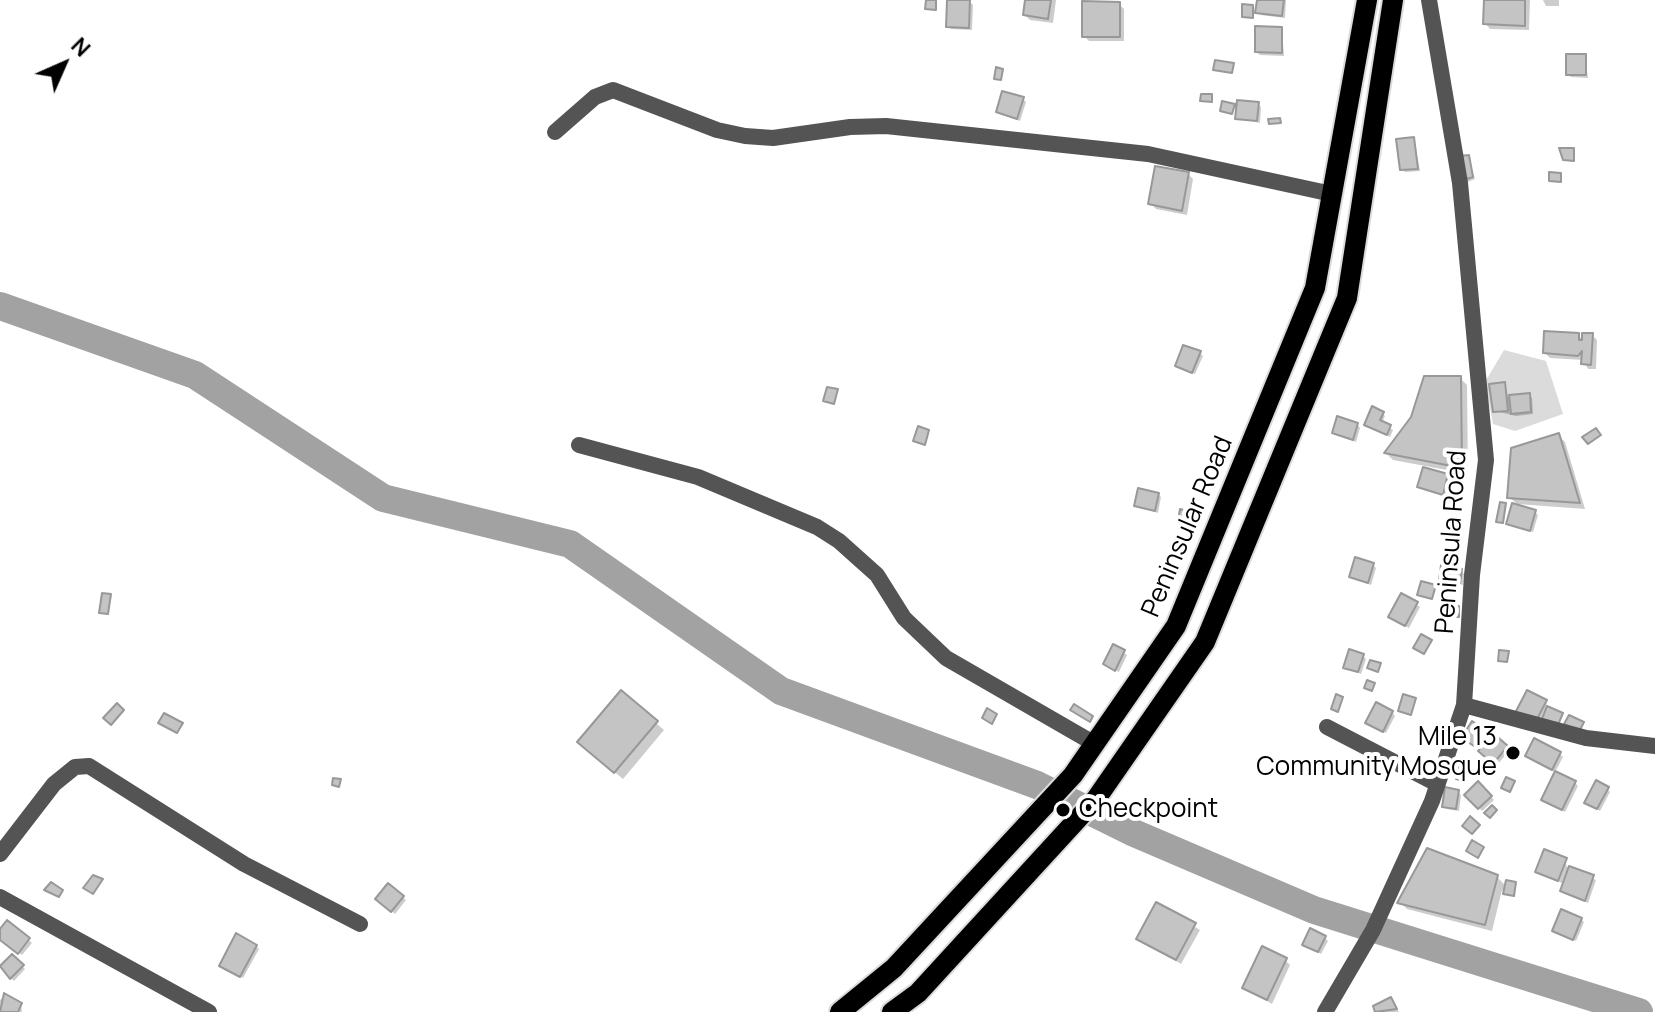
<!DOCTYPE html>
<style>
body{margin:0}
#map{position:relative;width:1655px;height:1012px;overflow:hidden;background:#fff;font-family:Manrope,sans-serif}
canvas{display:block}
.north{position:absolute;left:24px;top:24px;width:80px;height:80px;-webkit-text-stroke:6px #fff;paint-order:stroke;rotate:45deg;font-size:22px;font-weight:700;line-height:32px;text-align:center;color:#000}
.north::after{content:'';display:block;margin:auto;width:28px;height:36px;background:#000;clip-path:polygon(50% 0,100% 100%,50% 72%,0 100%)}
</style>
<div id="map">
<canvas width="1655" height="1012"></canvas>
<div class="north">N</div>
</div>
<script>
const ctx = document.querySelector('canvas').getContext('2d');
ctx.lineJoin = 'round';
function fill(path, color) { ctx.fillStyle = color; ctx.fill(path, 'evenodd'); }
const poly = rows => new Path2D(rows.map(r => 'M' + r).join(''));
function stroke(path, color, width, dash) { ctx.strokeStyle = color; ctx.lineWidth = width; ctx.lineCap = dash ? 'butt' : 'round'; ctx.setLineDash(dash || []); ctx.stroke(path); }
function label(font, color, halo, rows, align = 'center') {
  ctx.font = font + ' Manrope,sans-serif'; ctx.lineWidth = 8; ctx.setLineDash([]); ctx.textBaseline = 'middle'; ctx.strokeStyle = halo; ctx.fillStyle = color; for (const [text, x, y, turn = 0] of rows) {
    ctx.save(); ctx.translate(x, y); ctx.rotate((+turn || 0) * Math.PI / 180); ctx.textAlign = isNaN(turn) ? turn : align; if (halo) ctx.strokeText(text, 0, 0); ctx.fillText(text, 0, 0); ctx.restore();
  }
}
fill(poly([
 [1504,350,1546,361,1563,414,1515,431,1493,424,1485,382]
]), '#dbdbdb');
fill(poly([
 [1027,0,1056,0,1053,23,1030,20,1025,15],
 [1259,0,1286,0,1285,18,1261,15],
 [1486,0,1530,0,1529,30,1490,29,1485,23],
 [1543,0,1559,0,1559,6,1546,6],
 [970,2,973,5,972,30,951,29,948,26],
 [1119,4,1124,9,1124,41,1089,41,1084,36],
 [1282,29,1284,56,1260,55,1257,52],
 [1585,56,1588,78,1571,77,1568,74],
 [1023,99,1026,102,1020,121,998,112],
 [1258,104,1261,107,1260,123,1237,118],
 [1414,139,1420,171,1405,172,1402,169],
 [1468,157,1475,179,1465,183],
 [1188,174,1193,179,1187,215,1156,209,1151,203],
 [1578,335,1584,341,1592,335,1597,340,1596,369,1588,369,1583,360,1550,358,1545,353],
 [1200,353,1203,356,1195,374,1181,368],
 [1460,378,1467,385,1468,474,1393,460,1386,453],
 [1504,384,1508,397,1529,395,1532,398,1533,414,1516,416,1495,411],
 [1382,413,1385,416,1382,423,1393,430,1390,437,1366,425],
 [1357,424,1360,428,1356,442,1334,433],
 [1558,435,1565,442,1585,509,1517,504,1509,497],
 [1447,476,1450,479,1445,496,1420,486],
 [1158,494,1161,497,1158,513,1137,506],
 [1535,512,1538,515,1533,532,1508,523],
 [1373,565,1376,568,1371,585,1351,577],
 [1461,571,1464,574,1463,585,1441,579],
 [1402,596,1420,607,1409,628,1394,620],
 [1114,647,1127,655,1119,672,1109,667],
 [1363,656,1366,659,1361,674,1345,667],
 [621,693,664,730,623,779,587,749],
 [1546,701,1547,708,1562,715,1559,724,1543,716,1539,724,1521,715],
 [1392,713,1395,716,1386,733,1370,726],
 [1483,730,1486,733,1477,747,1467,741],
 [1493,736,1510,750,1497,765,1480,750],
 [1560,754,1563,757,1555,772,1530,759],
 [1575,783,1578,786,1565,812,1543,800],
 [1478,784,1494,800,1482,811,1467,795],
 [1607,789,1610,792,1600,811,1590,805],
 [1458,792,1461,795,1459,811,1447,809,1444,806],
 [1565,859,1567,867,1596,880,1588,903,1565,894,1562,891,1564,884,1537,872],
 [1497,877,1506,886,1516,885,1514,896,1502,890,1492,931,1407,909,1400,902],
 [388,885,406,900,395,914,377,898],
 [1157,904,1200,930,1181,964,1139,938],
 [1581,919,1584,922,1576,941,1554,930],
 [7,923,32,943,22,955,0,939],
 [1325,938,1328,941,1321,954,1308,947],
 [256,946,259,949,243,978,225,968],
 [12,957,25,969,14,981,1,968],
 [1285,960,1290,965,1272,1004,1244,987],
 [4,996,21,1005,22,1012,0,1012,0,1000],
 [1391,999,1399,1012,1378,1012,1375,1007]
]), '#0003');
stroke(poly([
 [0,306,195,375,383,498,570,544,781,691,1037,785,1134,833,1314,910,1639,1012]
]), '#a2a2a2', 28);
const building = poly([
 [926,0,936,0,936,10,925,9,926,0],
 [947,0,970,0,969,28,946,27,947,0],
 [1025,0,1051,0,1048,19,1023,15,1025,0],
 [1257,0,1284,0,1282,16,1255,13,1257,0],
 [1484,0,1525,0,1525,26,1483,24,1484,0],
 [1082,1,1120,2,1120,37,1082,37,1082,1],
 [1242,4,1253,5,1253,18,1242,17,1242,4],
 [1255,26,1282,27,1282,53,1255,52,1255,26],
 [1566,54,1586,54,1586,75,1566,75,1566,54],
 [1215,60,1234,63,1232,73,1213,70,1215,60],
 [996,67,1003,69,1001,80,994,79,996,67],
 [1002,91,1024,97,1017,119,996,112,1002,91],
 [1201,94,1212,94,1212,102,1200,101,1201,94],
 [1237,100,1259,102,1257,121,1235,119,1237,100],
 [1222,101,1235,104,1232,114,1220,111,1222,101],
 [1280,118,1281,123,1269,124,1268,119,1280,118],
 [1414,137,1418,169,1400,170,1396,139,1414,137],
 [1559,148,1574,148,1574,161,1563,160,1559,148],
 [1469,155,1473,177,1460,181,1458,156,1469,155],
 [1155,166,1189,172,1182,211,1148,204,1155,166],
 [1549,172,1561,173,1561,182,1549,181,1549,172],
 [1544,331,1579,333,1579,340,1582,340,1582,333,1593,333,1591,365,1581,364,1582,351,1578,356,1543,353,1544,331],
 [1183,345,1201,351,1192,373,1175,366,1183,345],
 [1424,376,1461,376,1462,468,1384,453,1411,417,1424,376],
 [1505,382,1508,411,1493,412,1489,384,1505,382],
 [827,387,838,389,834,404,823,401,827,387],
 [1530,393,1531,412,1511,414,1509,395,1530,393],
 [1372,406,1384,412,1380,420,1391,425,1387,435,1364,425,1372,406],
 [1337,416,1358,423,1353,440,1332,433,1337,416],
 [918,426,929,430,925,445,913,441,918,426],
 [1596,428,1601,435,1588,444,1582,437,1596,428],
 [1559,433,1580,503,1507,498,1511,448,1559,433],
 [1423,467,1448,474,1443,495,1417,487,1423,467],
 [1138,488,1159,493,1155,511,1134,506,1138,488],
 [1500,502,1506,503,1503,523,1496,522,1500,502],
 [1512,503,1536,510,1530,531,1506,524,1512,503],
 [1180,509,1191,512,1189,523,1178,520,1180,509],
 [1355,557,1374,563,1368,583,1349,577,1355,557],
 [1441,565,1462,569,1460,583,1439,580,1441,565],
 [1421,581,1436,585,1432,599,1417,595,1421,581],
 [102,593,111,594,108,614,99,613,102,593],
 [1401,593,1418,602,1405,626,1388,617,1401,593],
 [1448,606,1459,606,1459,617,1448,616,1448,606],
 [1421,634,1432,640,1424,654,1413,648,1421,634],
 [1113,644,1125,650,1115,671,1103,664,1113,644],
 [1349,649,1364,654,1358,672,1343,668,1349,649],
 [1499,650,1509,651,1507,662,1498,661,1499,650],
 [1370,660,1381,663,1378,672,1367,668,1370,660],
 [1367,680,1375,683,1372,691,1364,688,1367,680],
 [621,690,658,721,614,773,577,742,621,690],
 [1527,690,1547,700,1535,723,1515,713,1527,690],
 [1336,694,1343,697,1338,712,1331,709,1336,694],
 [1403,694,1416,698,1411,715,1398,711,1403,694],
 [1376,702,1393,711,1383,732,1365,723,1376,702],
 [117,703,124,710,111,725,103,718,117,703],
 [1074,704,1093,716,1090,722,1070,710,1074,704],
 [1547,706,1563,713,1558,725,1542,719,1547,706],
 [987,708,997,714,992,724,982,718,987,708],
 [164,713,183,723,177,733,158,723,164,713],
 [1569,715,1584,722,1579,732,1564,724,1569,715],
 [1472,721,1484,729,1474,746,1461,738,1472,721],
 [1493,733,1508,746,1493,764,1478,751,1493,733],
 [1534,738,1561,752,1552,770,1525,756,1534,738],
 [1459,767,1469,771,1466,782,1456,779,1459,767],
 [1555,771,1576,781,1562,810,1541,800,1555,771],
 [1506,777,1515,781,1510,792,1501,788,1506,777],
 [333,778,341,779,339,787,332,785,333,778],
 [1596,780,1609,787,1597,809,1584,803,1596,780],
 [1478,781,1492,796,1478,809,1464,795,1478,781],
 [1445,787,1459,790,1456,809,1442,807,1445,787],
 [1492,805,1497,810,1490,818,1484,813,1492,805],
 [1470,816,1480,825,1472,834,1462,826,1470,816],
 [1472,840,1484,847,1478,858,1466,851,1472,840],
 [1427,848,1498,875,1485,925,1397,903,1427,848],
 [1544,849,1567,858,1558,881,1535,872,1544,849],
 [1569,866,1594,875,1585,901,1560,891,1569,866],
 [93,875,103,879,93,894,83,888,93,875],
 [1506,880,1516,882,1514,896,1503,894,1506,880],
 [51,882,63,890,59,897,44,890,51,882],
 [388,883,404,896,391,912,375,899,388,883],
 [1156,902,1196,923,1176,960,1136,939,1156,902],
 [1561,909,1582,918,1573,940,1552,931,1561,909],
 [7,920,30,938,18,954,0,940,0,929,7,920],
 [1310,928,1326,936,1318,952,1302,945,1310,928],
 [236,933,257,945,240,977,219,966,236,933],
 [1262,946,1287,958,1267,1000,1242,988,1262,946],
 [12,954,24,965,10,979,0,966,12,954],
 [4,993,22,1003,18,1012,0,1012,4,993],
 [1391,997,1397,1009,1375,1012,1373,1006,1391,997]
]);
fill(building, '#c4c4c4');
stroke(building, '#989898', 2);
const major = poly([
 [840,1012,894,968,1073,775,1176,626,1315,288,1367,0],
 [892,1012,918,993,1096,799,1205,642,1347,298,1393,0]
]);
stroke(major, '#dbdbdb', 24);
stroke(poly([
 [555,132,595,97,613,90,717,130,745,136,773,138,850,127,886,126,1148,154,1332,194],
 [579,445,698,477,817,527,839,541,877,575,904,618,946,658,1095,744],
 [1464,705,1586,738,1655,746],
 [1327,727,1437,784],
 [0,854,54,784,75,767,89,766,244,864,360,924],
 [0,897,209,1012],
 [1325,1012,1373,930,1432,801,1464,705,1472,575,1486,460,1460,183,1429,0]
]), '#545454', 16);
stroke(major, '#000', 20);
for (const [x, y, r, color] of [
 [1513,753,8,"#000"],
 [1063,810,8,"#000"]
]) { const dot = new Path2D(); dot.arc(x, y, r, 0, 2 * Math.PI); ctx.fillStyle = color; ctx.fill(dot); stroke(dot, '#fff', 3); }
label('26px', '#000', '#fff', [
 ["Peninsular Road",1188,527,-67],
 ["Peninsula Road",1452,542,-86]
]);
label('26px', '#000', '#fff', [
 ["Mile 13",1497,738],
 ["Community Mosque",1497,768],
 ["Checkpoint",1079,810,"left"]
], 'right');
</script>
